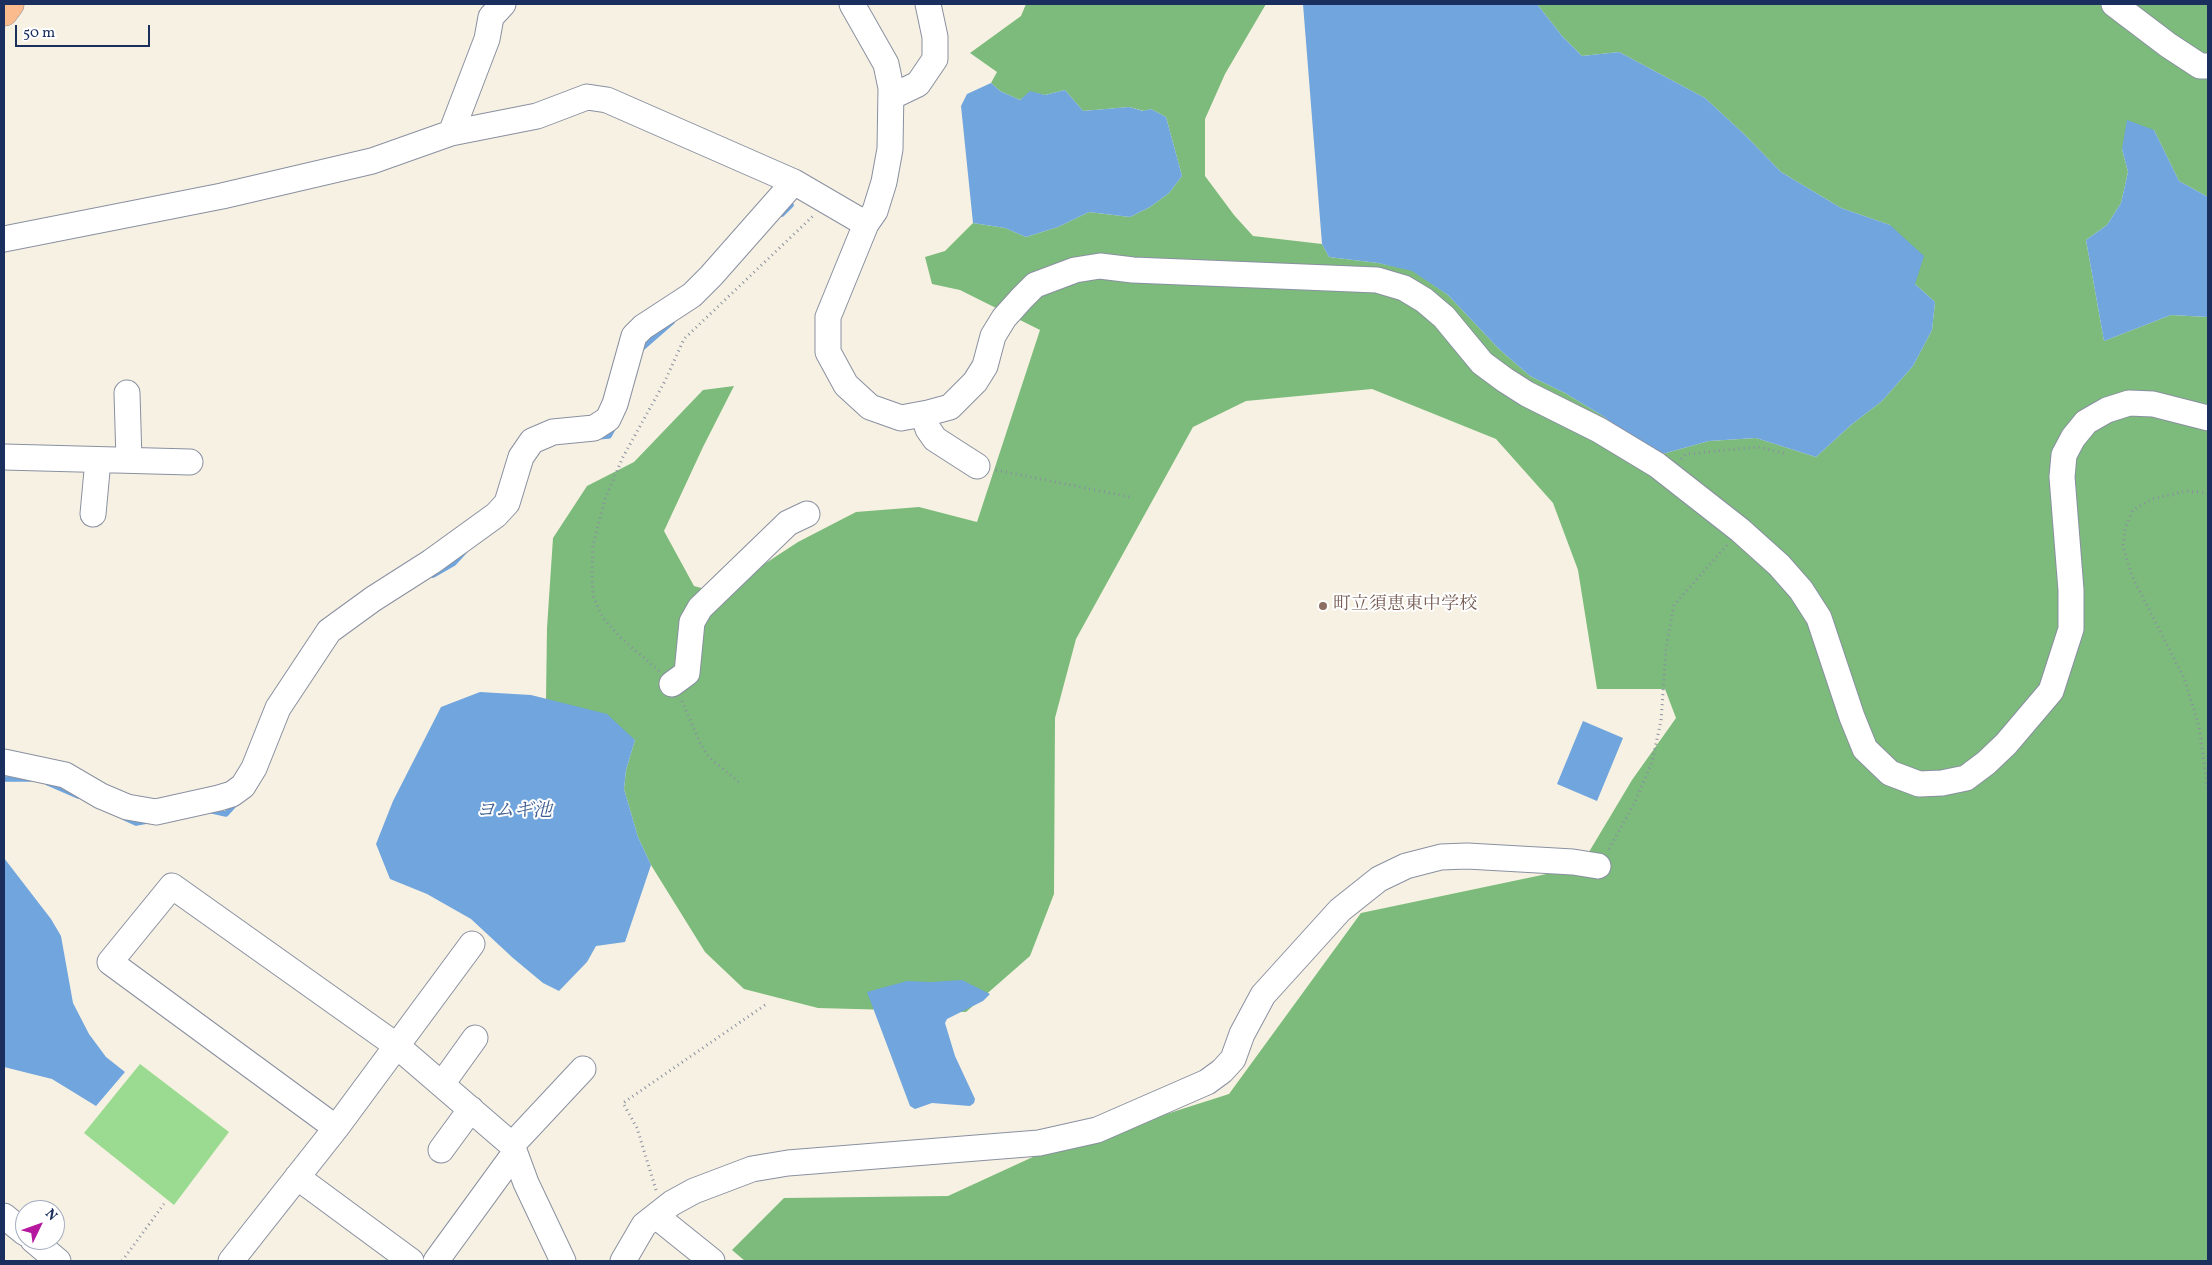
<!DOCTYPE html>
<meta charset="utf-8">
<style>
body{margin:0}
#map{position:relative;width:2212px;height:1265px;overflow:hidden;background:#f7f1e3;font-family:Vollkorn,serif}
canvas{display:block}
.frame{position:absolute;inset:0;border:5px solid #1b2f5e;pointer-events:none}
.north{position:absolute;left:15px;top:1200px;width:50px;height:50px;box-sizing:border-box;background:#fff;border:1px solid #a4acbf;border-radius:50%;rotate:48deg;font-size:14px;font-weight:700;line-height:20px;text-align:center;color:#1b2f5e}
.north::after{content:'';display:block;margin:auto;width:18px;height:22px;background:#b5179e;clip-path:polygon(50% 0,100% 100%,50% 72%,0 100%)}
.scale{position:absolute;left:15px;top:25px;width:135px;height:22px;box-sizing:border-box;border:2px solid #1b2f5e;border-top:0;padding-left:6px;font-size:15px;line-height:18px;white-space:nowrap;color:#1b2f5e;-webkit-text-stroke:4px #fff;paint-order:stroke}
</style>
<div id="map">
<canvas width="2212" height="1265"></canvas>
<div class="frame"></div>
<div class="north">N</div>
<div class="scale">50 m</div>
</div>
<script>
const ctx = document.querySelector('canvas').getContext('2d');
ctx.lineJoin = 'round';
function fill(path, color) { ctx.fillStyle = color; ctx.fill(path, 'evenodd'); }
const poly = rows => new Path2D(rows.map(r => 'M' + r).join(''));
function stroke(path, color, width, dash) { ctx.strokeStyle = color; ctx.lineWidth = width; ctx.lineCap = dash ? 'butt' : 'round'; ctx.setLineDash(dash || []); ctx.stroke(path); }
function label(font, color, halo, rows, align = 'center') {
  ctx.font = font + ' Vollkorn,"Noto Serif JP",serif'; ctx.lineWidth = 4; ctx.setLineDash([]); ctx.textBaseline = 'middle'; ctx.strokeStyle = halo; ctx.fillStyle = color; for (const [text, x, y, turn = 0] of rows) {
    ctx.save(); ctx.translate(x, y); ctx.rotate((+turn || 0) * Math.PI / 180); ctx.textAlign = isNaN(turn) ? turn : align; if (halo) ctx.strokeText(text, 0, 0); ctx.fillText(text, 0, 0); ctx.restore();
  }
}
fill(poly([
 [140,1064,229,1132,174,1205,84,1133]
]), '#9bdb91');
fill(poly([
 [1026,4,1266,4,1225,74,1205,119,1205,176,1234,215,1253,236,1322,244,1329,257,1378,263,1412,270,1448,295,1499,349,1530,376,1565,393,1603,416,1655,456,1709,441,1756,438,1816,457,1851,425,1882,401,1913,366,1932,330,1935,302,1915,284,1890,225,1841,208,1781,172,1745,135,1705,98,1619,52,1582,56,1562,36,1537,4,2208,4,2208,197,2179,181,2154,130,2122,149,2128,172,2121,203,2107,225,2086,240,2104,341,2171,315,2208,317,2208,1261,745,1261,732,1250,784,1198,948,1196,1035,1156,1229,1094,1361,913,1580,867,1632,780,1676,718,1665,689,1597,689,1578,570,1553,503,1496,439,1372,389,1246,401,1193,427,1076,639,1055,718,1054,894,1030,956,966,1012,818,1008,744,989,705,952,651,865,638,837,624,789,626,770,635,740,546,699,547,628,553,538,587,486,634,462,703,390,734,386,703,447,664,531,694,586,720,593,798,542,856,512,919,507,977,522,1040,330,960,290,932,284,925,257,945,251,973,223,1005,228,1026,237,1058,227,1089,212,1130,217,1150,207,1169,193,1182,176,1166,117,1151,109,1144,111,1129,107,1083,111,1065,90,1045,95,1030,92,1020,100,1000,91,991,83,997,72,970,53,1021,16]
]), '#7cbb7b');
fill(poly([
 [1303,4,1537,4,1562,36,1582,56,1619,52,1705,98,1745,135,1781,172,1841,208,1890,225,1924,256,1915,284,1935,302,1932,330,1913,366,1882,401,1851,425,1816,457,1756,438,1709,441,1655,456,1603,416,1565,393,1530,376,1499,349,1448,295,1412,271,1378,263,1329,257,1322,244],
 [991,83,1000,91,1020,100,1030,91,1045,95,1065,90,1083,111,1129,107,1143,111,1151,109,1166,117,1182,176,1169,193,1150,207,1130,217,1089,212,1058,227,1026,237,1005,228,973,223,961,106,967,94],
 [2127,120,2154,130,2179,181,2208,197,2208,317,2171,315,2104,341,2086,240,2107,225,2121,203,2128,172,2122,149],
 [480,692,531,695,607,714,635,740,626,770,624,789,638,837,651,865,625,942,596,946,587,962,559,991,543,983,513,958,471,919,427,894,390,879,376,844,393,801,441,707],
 [1583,721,1623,738,1597,801,1557,784],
 [4,858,51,919,61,936,73,1003,89,1034,106,1057,125,1072,96,1106,52,1079,4,1067],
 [962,980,990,994,983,1001,947,1019,945,1023,955,1056,975,1099,974,1103,970,1106,932,1103,915,1109,910,1106,867,992,907,981,931,982]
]), '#70a5dd');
stroke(poly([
 [782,214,791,205],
 [640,350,672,322],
 [596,437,609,436,615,425],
 [433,575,454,563,465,551],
 [4,779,30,779],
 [48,783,78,796],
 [208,810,226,814,236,803],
 [125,818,136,823,147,821]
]), '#70a5dd', 5.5);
const minor = poly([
 [852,4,886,64,891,88,890,149,884,182,875,211,866,224,828,317,828,352,846,385,870,407,901,418,928,413,950,407,975,382,985,366,993,336,1004,318,1022,298,1035,285,1075,270,1100,266,1133,270,1377,280,1404,288,1424,300,1444,317,1482,363,1505,380,1527,394,1599,430,1657,465,1740,530,1779,565,1801,590,1819,618,1852,717,1865,749,1890,773,1919,784,1942,783,1966,778,1986,763,2006,744,2051,691,2071,629,2071,590,2062,477,2064,455,2073,438,2086,422,2107,410,2129,403,2153,404,2208,418],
 [2114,4,2168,45,2200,66,2208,66],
 [891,97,918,84,935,59,935,37,928,4],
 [451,133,487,39,491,17,503,4],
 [4,239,222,196,372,161,451,133,537,116,587,97,607,100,794,182,866,224],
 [127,393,129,460],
 [923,414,928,429,935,439,977,466],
 [4,457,190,462],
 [93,514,98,460],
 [672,684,687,673,692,622,700,608,788,523,807,514],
 [4,762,65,775,101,796,127,807,156,812,219,798,232,794,243,786,254,768,278,708,329,631,373,599,431,562,496,515,507,503,521,457,532,441,553,432,594,428,608,419,615,404,634,336,643,327,692,295,711,276,794,182],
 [442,1084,475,1038],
 [336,1128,110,962,172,886,397,1046,512,1145,526,1183,563,1261],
 [512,1145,583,1069],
 [441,1150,471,1109],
 [297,1177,411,1261],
 [4,1216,25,1233],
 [656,1216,712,1261],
 [33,1240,58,1261],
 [231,1261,336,1128,472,944],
 [436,1261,514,1154],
 [623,1261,644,1225,672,1203,694,1191,752,1169,788,1163,1039,1143,1097,1130,1207,1082,1222,1071,1233,1059,1242,1034,1263,995,1340,910,1379,879,1406,866,1441,857,1467,856,1573,862,1598,866]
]);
const major = poly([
 [4,12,10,4]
]);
stroke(minor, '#8990a0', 27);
stroke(major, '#8990a0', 29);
stroke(poly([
 [1681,459,1686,454,1758,447,1787,454],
 [996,470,1130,497],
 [2208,493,2186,491,2152,499,2133,510,2125,528,2123,546,2132,576,2184,678,2199,726,2208,791],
 [659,671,620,637,603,618,593,596,592,576,593,545,605,499,623,457,665,381,684,339,813,216],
 [682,701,701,745,709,757,741,784],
 [1609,849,1634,804,1652,762,1661,721,1666,649,1674,605,1727,545],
 [656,1190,637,1128,623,1103,768,1003],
 [122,1261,164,1204]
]), '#8990a0', 3, [1, 4]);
stroke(minor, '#fff', 25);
stroke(major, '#fbbb8d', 28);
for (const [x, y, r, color] of [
 [1323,606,5,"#8d6e63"]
]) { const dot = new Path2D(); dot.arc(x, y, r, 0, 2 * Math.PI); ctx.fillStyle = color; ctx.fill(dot); stroke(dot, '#fff', 2); }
label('18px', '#785e54', '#fff', [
 ["町立須恵東中学校",1333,606]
], 'left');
label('italic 19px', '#3d5e91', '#fff', [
 ["ヨムギ池",514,813]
]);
</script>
